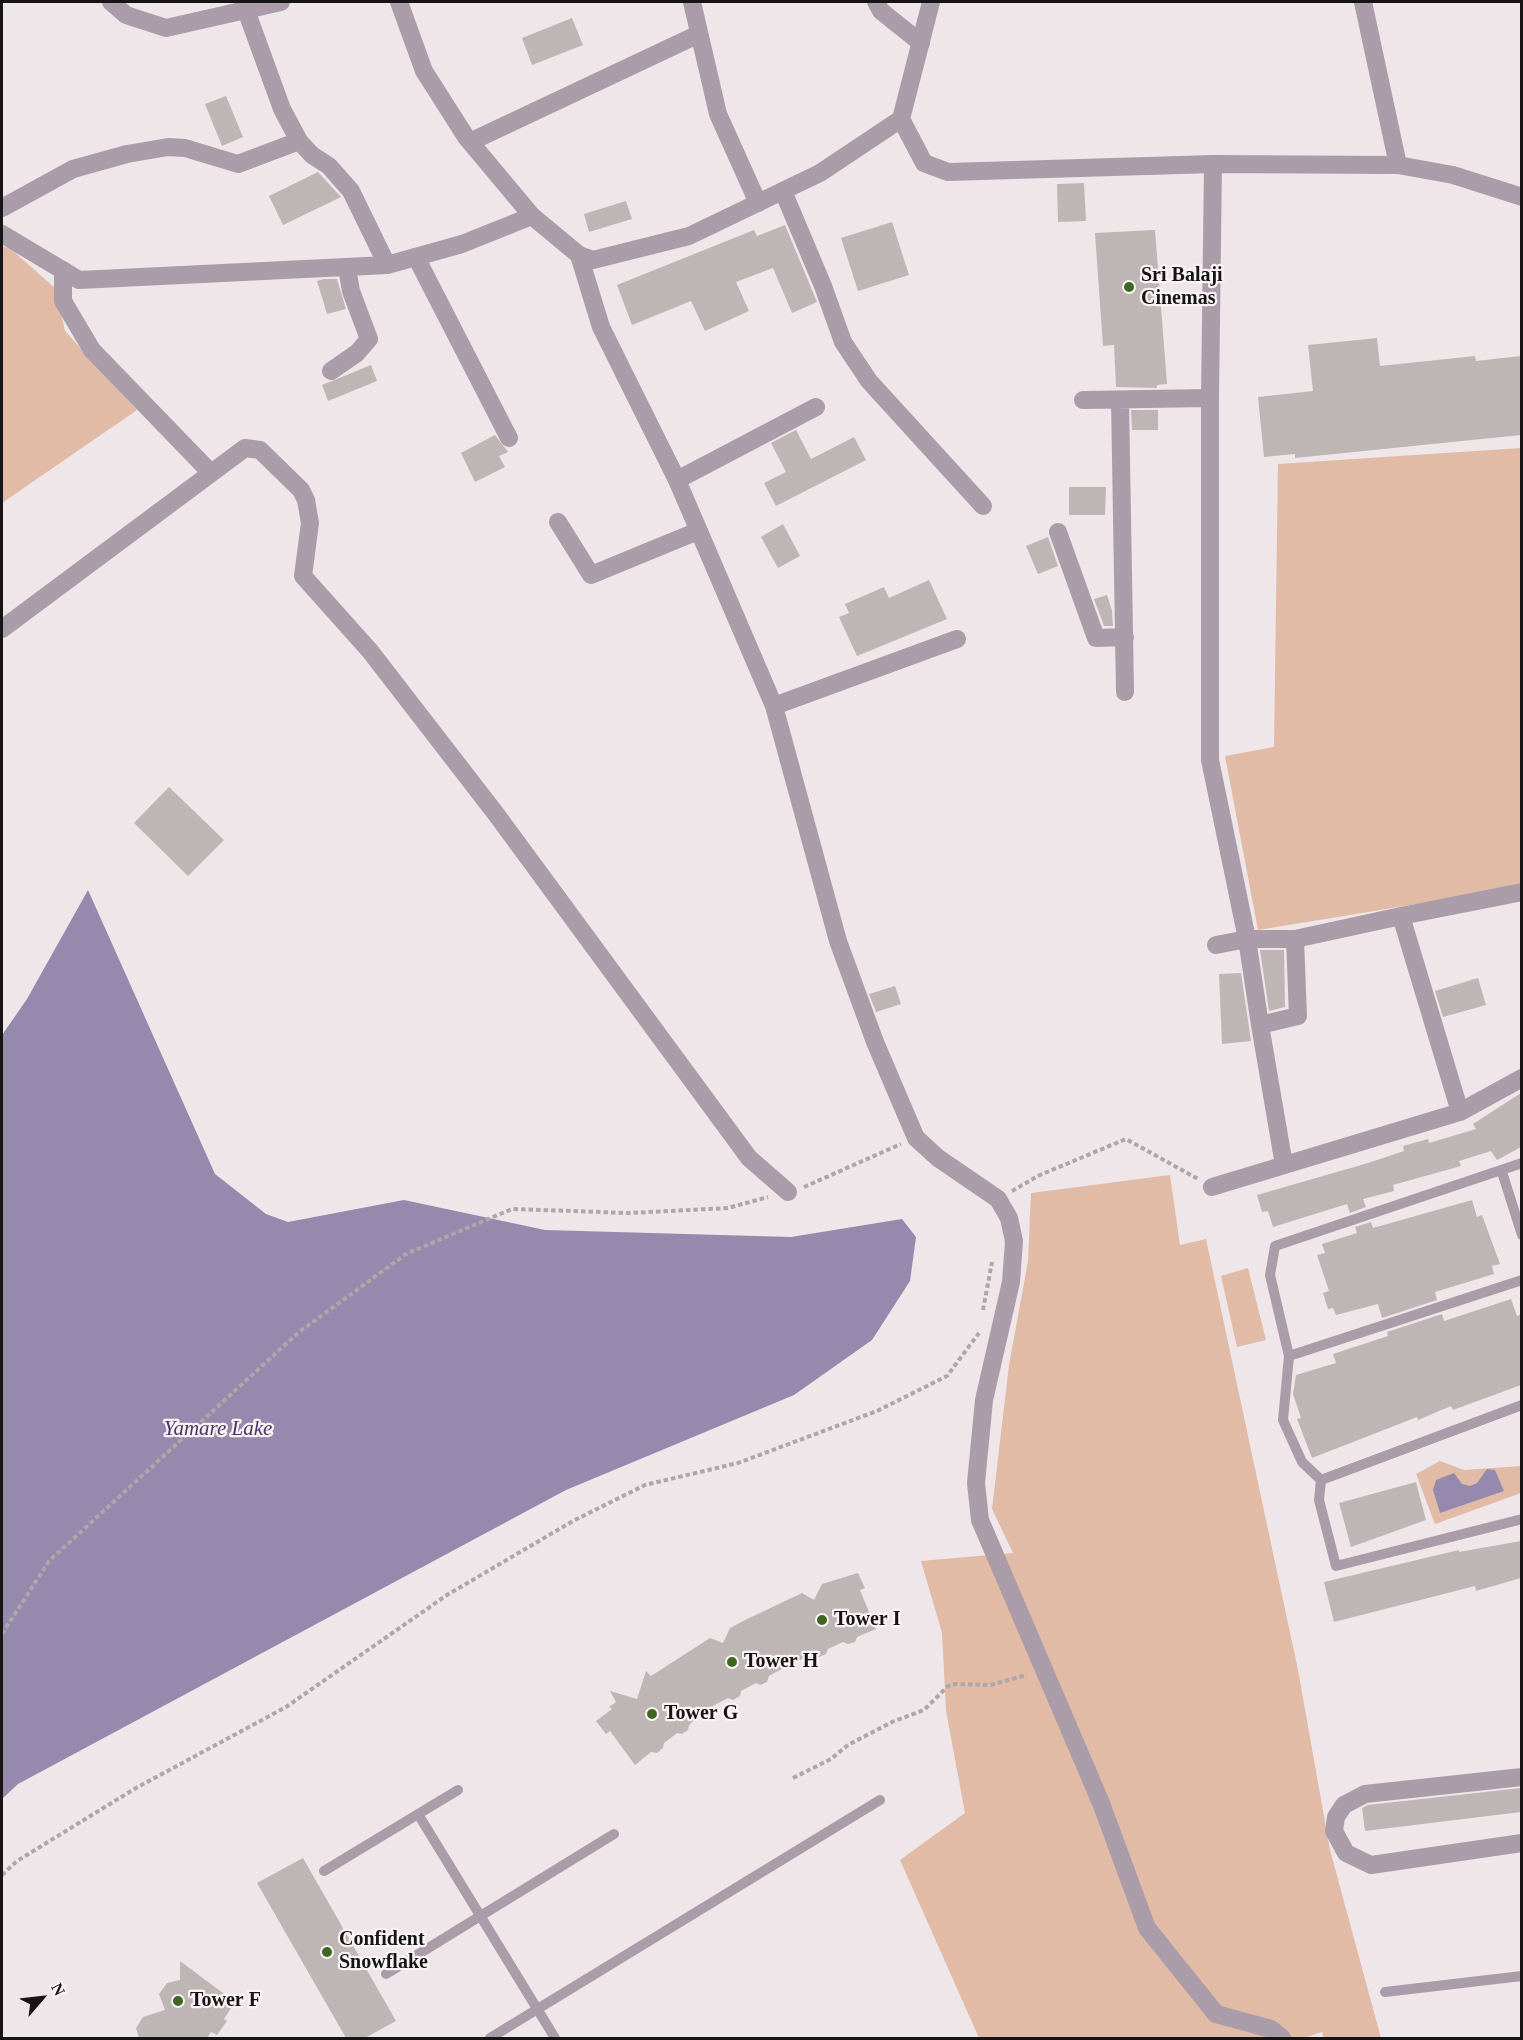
<!DOCTYPE html>
<style>
body{margin:0}
#map{position:relative;width:1523px;height:2040px;overflow:hidden;background:#eee6e9;font-family:Georgia,serif}
canvas{display:block}
.frame{position:absolute;inset:0;border:3px solid #161415;pointer-events:none}
.north{position:absolute;left:12px;top:1968px;width:60px;height:60px;-webkit-text-stroke:4px #fbf4f6;paint-order:stroke;rotate:62deg;font-size:16px;font-weight:700;line-height:24px;text-align:center;color:#161415}
.north::after{content:'';display:block;margin:auto;width:21px;height:27px;background:#161415;clip-path:polygon(50% 0,100% 100%,50% 72%,0 100%)}
</style>
<div id="map">
<canvas width="1523" height="2040"></canvas>
<div class="frame"></div>
<div class="north">N</div>
</div>
<script>
const ctx = document.querySelector('canvas').getContext('2d');
ctx.lineJoin = 'round';
function fill(path, color) { ctx.fillStyle = color; ctx.fill(path, 'evenodd'); }
const poly = rows => new Path2D(rows.map(r => 'M' + r).join(''));
function stroke(path, color, width, dash) { ctx.strokeStyle = color; ctx.lineWidth = width; ctx.lineCap = dash ? 'butt' : 'round'; ctx.setLineDash(dash || []); ctx.stroke(path); }
function label(font, color, halo, rows, align = 'center') {
  ctx.font = font + ' Georgia,serif'; ctx.lineWidth = 4.5; ctx.setLineDash([]); ctx.textBaseline = 'middle'; ctx.strokeStyle = halo; ctx.fillStyle = color; for (const [text, x, y, turn = 0] of rows) {
    ctx.save(); ctx.translate(x, y); ctx.rotate((+turn || 0) * Math.PI / 180); ctx.textAlign = isNaN(turn) ? turn : align; if (halo) ctx.strokeText(text, 0, 0); ctx.fillText(text, 0, 0); ctx.restore();
  }
}
fill(poly([
 [2,246,12,250,56,289,65,331,137,410,2,503],
 [1521,448,1521,887,1258,930,1225,756,1274,747,1278,464],
 [1170,1175,1180,1245,1206,1239,1298,1670,1330,1850,1381,2038,1324,2038,1322,2032,1304,2038,979,2038,900,1860,965,1813,946,1711,942,1633,921,1561,1013,1553,992,1509,1009,1365,1028,1261,1031,1193],
 [1248,1268,1266,1340,1237,1347,1221,1276],
 [1440,1461,1464,1470,1521,1466,1521,1493,1435,1524,1416,1474]
]), '#e1bba5');
fill(poly([
 [88,890,215,1174,266,1214,288,1222,404,1200,545,1230,791,1237,902,1219,916,1237,910,1281,872,1340,794,1395,566,1490,18,1784,2,1799,2,1035,27,999],
 [1487,1469,1495,1470,1504,1491,1440,1513,1433,1490,1436,1480,1454,1473,1462,1484,1470,1486,1477,1483]
]), '#9589ad');
fill(poly([
 [572,18,583,45,532,65,522,38],
 [226,96,243,137,222,146,205,104],
 [318,172,341,197,283,225,269,196],
 [1084,183,1086,221,1058,222,1057,184],
 [626,201,632,219,589,232,584,214],
 [892,222,909,275,858,291,841,238],
 [785,225,817,302,792,313,773,268,736,282,749,311,705,331,691,301,632,325,617,285,754,230,757,236],
 [1155,230,1167,384,1157,385,1157,388,1116,387,1114,345,1103,346,1095,233],
 [324,279,337,279,346,309,327,314,317,281],
 [1377,338,1380,366,1475,356,1476,361,1521,356,1521,435,1295,458,1295,454,1264,457,1258,397,1313,391,1308,345],
 [371,365,377,381,328,401,322,385],
 [1131,410,1158,410,1158,430,1132,430],
 [796,430,811,459,854,437,866,460,776,506,764,483,786,472,771,443],
 [495,435,508,452,499,456,505,467,475,482,461,453],
 [1069,487,1106,487,1105,515,1069,515],
 [783,524,800,556,778,568,761,537],
 [1048,537,1058,566,1038,574,1026,546],
 [929,580,947,619,857,656,839,617,849,613,845,604,884,587,889,598],
 [1107,595,1112,611,1113,626,1104,626,1094,599],
 [169,787,224,840,188,876,134,823],
 [1260,950,1284,950,1285,1007,1269,1011],
 [1241,973,1251,1041,1222,1044,1219,974],
 [1478,978,1486,1005,1443,1017,1435,991],
 [895,986,901,1004,876,1012,869,994],
 [1521,1093,1521,1147,1497,1160,1491,1151,1459,1161,1461,1166,1393,1185,1394,1191,1363,1199,1366,1207,1350,1213,1347,1204,1273,1227,1268,1211,1262,1212,1257,1195,1368,1163,1404,1151,1403,1146,1428,1139,1429,1143,1476,1129,1473,1124],
 [1472,1200,1477,1217,1482,1215,1500,1264,1492,1266,1494,1274,1435,1292,1437,1300,1382,1318,1378,1304,1336,1315,1333,1308,1328,1309,1323,1293,1329,1291,1317,1255,1325,1253,1322,1244,1357,1233,1355,1227,1371,1222,1373,1228],
 [1511,1299,1517,1316,1521,1314,1521,1385,1453,1410,1451,1406,1418,1420,1417,1417,1312,1458,1297,1419,1301,1418,1293,1394,1296,1375,1336,1363,1333,1354,1388,1336,1387,1332,1442,1314,1444,1321],
 [1416,1482,1426,1520,1351,1547,1339,1503],
 [1521,1541,1521,1578,1476,1591,1475,1586,1334,1622,1324,1582,1459,1550,1459,1552],
 [858,1573,865,1588,860,1590,876,1629,857,1637,855,1642,848,1644,843,1642,828,1649,826,1654,819,1657,813,1654,787,1666,769,1676,767,1682,760,1685,756,1683,741,1691,740,1696,733,1700,728,1698,705,1710,689,1725,688,1730,682,1734,677,1733,664,1743,663,1748,657,1753,651,1752,635,1765,610,1731,606,1734,596,1721,612,1709,609,1707,616,1702,610,1691,637,1699,646,1671,651,1676,710,1638,723,1643,730,1628,743,1621,802,1593,814,1600,822,1584],
 [1521,1788,1521,1812,1365,1831,1362,1808,1368,1805],
 [303,1858,396,2021,365,2038,346,2038,257,1883],
 [180,1961,235,2002,224,2019,227,2021,217,2035,211,2032,207,2038,139,2038,136,2028,143,2017,165,2010,159,1994,167,1983,180,1980]
]), '#bdb6b5');
stroke(poly([
 [804,1187,901,1144],
 [1012,1191,1040,1175,1126,1139,1198,1179],
 [983,1310,992,1262],
 [2,1634,49,1561,299,1332,406,1254,512,1209,629,1213,728,1208,768,1197],
 [793,1778,831,1759,848,1745,892,1722,924,1710,948,1686,956,1684,990,1685,1027,1675],
 [2,1875,17,1861,136,1788,286,1707,447,1595,573,1521,645,1485,738,1463,877,1411,947,1376,979,1333]
]), '#ada7a9', 4, [4.5, 3]);
stroke(poly([
 [1522,1163,1275,1246,1270,1275,1289,1356,1283,1420,1302,1462,1321,1480,1522,1405],
 [1502,1172,1522,1235],
 [1289,1356,1522,1280],
 [1321,1480,1319,1500,1336,1566,1522,1519],
 [418,1814,555,2038],
 [324,1871,458,1790],
 [386,1974,614,1834],
 [1385,1992,1522,1976],
 [490,2038,880,1800]
]), '#aa9ca9', 10);
stroke(poly([
 [111,2,126,15,166,28,281,2],
 [243,2,282,109,299,141,312,155,329,166,351,191,387,265],
 [399,2,424,71,466,137,532,216],
 [692,2,718,114,758,203],
 [876,2,881,11,921,43],
 [1363,2,1398,165],
 [472,141,699,34],
 [1213,164,1210,398,1210,760,1247,939,1260,1025],
 [783,191,823,286,843,342,869,381,983,506],
 [2,208,73,169,127,154,168,147,185,148,238,164,299,141],
 [579,255,601,327,677,480,774,706,838,941,875,1042,916,1138,938,1158,998,1199,1009,1218,1014,1241,1011,1282,984,1400,976,1483,980,1520,1101,1803,1147,1928,1216,2014,1271,2029,1282,2038],
 [416,257,509,438],
 [63,270,63,301,92,350,211,473],
 [331,371,357,353,369,339,351,291,347,268],
 [1083,400,1210,398],
 [1120,400,1125,692],
 [677,480,816,407],
 [558,522,591,575,698,531],
 [1058,532,1096,638,1125,637],
 [2,629,245,448,260,450,301,490,306,500,310,523,303,576,370,651,496,814,749,1158,788,1192],
 [774,706,957,639],
 [1401,916,1522,892],
 [1216,945,1247,939,1295,939,1401,916,1460,1112],
 [1284,1165,1260,1025,1298,1016,1295,939],
 [1212,1187,1460,1112,1522,1078],
 [1522,1777,1365,1794,1344,1805,1336,1817,1334,1831,1346,1853,1371,1865,1522,1843]
]), '#aa9ca9', 18);
stroke(poly([
 [901,119,924,163,948,172,1213,164,1398,165,1453,175,1522,197],
 [2,234,79,280,387,265,462,244,532,216,579,255,593,260,689,236,820,173,901,119,931,2]
]), '#aa9ca9', 18);
for (const [x, y, r, color] of [
 [1129,287,6,"#406722"],
 [822,1620,6,"#406722"],
 [732,1662,6,"#406722"],
 [652,1714,6,"#406722"],
 [327,1952,6,"#406722"],
 [178,2001,6,"#406722"]
]) { const dot = new Path2D(); dot.arc(x, y, r, 0, 2 * Math.PI); ctx.fillStyle = color; ctx.fill(dot); stroke(dot, '#fbf4f6', 2); }
label('bold 20px', '#161415', '#fbf4f6', [
 ["Sri Balaji",1141,276],
 ["Cinemas",1141,299],
 ["Tower I",834,1620],
 ["Tower H",744,1662],
 ["Tower G",664,1714],
 ["Confident",339,1940],
 ["Snowflake",339,1963],
 ["Tower F",190,2001]
], 'left');
label('italic 21px', '#483566', '#fbf4f6', [
 ["Yamare Lake",218,1429]
]);
</script>
